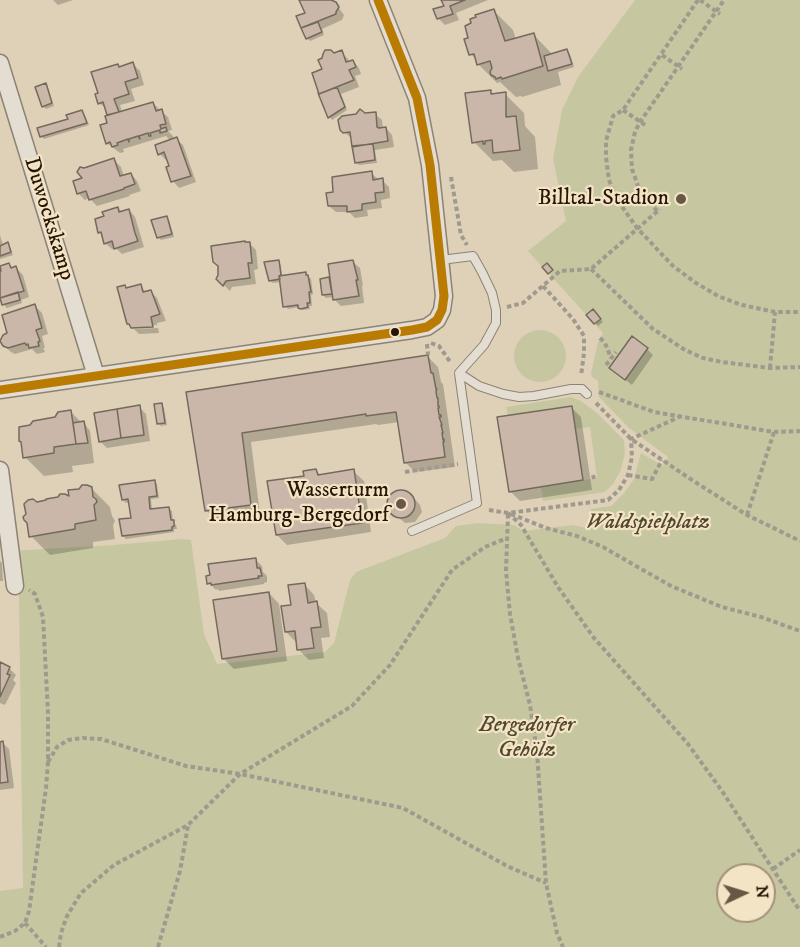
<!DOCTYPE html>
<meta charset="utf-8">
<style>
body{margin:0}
#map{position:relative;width:800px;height:947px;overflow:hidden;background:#ded1b8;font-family:"IM FELL DW Pica",serif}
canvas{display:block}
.north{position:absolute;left:716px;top:863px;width:60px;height:60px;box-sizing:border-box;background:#f4e4c6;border:2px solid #a29279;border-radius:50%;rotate:86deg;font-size:16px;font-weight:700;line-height:24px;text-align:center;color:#271606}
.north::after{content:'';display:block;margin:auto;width:21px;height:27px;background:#675744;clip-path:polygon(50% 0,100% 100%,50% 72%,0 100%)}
</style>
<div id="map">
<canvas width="800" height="947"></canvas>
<div class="north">N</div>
</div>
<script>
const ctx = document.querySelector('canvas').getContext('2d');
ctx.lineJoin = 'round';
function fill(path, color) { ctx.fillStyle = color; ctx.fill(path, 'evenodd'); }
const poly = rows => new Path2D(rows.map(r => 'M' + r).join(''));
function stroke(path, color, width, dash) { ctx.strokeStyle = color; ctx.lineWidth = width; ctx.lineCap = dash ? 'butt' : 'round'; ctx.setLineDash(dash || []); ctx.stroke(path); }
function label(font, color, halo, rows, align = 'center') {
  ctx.font = font + ' "IM FELL DW Pica",serif'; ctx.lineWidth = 4.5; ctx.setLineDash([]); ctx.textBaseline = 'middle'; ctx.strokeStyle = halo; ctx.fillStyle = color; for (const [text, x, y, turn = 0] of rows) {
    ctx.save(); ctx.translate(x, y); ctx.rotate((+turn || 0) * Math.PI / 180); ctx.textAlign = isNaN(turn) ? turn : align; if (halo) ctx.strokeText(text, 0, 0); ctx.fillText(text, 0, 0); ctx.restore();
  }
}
fill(poly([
 [635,0,800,0,800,947,0,947,0,891,23,888,19,597,15,586,10,551,114,545,181,539,191,540,204,634,217,664,325,652,334,643,350,580,356,572,445,538,456,526,477,523,514,525,523,531,573,525,591,529,591,509,611,506,624,493,634,479,641,453,663,466,668,457,629,428,599,397,598,381,592,377,591,373,598,342,603,333,528,251,566,221,553,159,562,110,578,77],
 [728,875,764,875,764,911,728,911],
 '514 356a26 26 0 1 1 52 0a26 26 0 1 1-52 0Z',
 [571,397,581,401,597,413,624,440,625,454,620,472,613,484,605,492,543,501,541,487,597,478,590,427,575,429,571,406,508,415,506,407]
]), '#c6c7a0');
fill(poly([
 [53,0,73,0,58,5],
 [303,0,333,0,344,15,342,20,322,29,324,35,310,41,307,38,298,17,307,14],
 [443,0,488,0,456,13,459,20,445,25,438,18,446,7],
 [494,11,513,30,516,40,534,35,553,55,567,51,570,54,574,67,558,72,561,85,522,97,521,96,516,97,500,82,497,83,478,64,477,61,471,54],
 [341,52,348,59,349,63,353,61,359,68,361,74,355,76,359,87,341,94,347,110,332,120,330,117,321,93,324,70,334,55],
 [133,64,140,71,144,85,131,89,135,101,120,105,122,112,153,103,161,111,168,117,172,130,168,131,173,136,174,140,176,139,183,145,196,182,179,188,173,181,168,160,166,160,160,154,171,141,166,136,123,149,124,152,120,153,107,143,109,116,107,109,99,103,120,68],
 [45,85,48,88,54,106,46,109,43,106],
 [490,91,494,95,505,94,524,113,525,126,535,137,538,169,514,172,502,160,493,161,474,142],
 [82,112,85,115,89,125,44,139,41,136],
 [375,114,382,120,383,129,386,128,392,135,394,147,375,150,377,163,359,165,356,162,352,139,341,129,364,115],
 [114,160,121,167,124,177,131,174,137,181,141,191,129,195,130,196,97,206,89,198,85,200,78,193,84,179],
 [371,173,379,180,382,180,389,187,390,198,381,200,382,208,367,210,368,216,355,218,349,212,336,212,329,206,335,193],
 [118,208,122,212,129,210,135,217,144,247,122,254,116,248,112,249,105,243,103,235,100,232],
 [166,218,169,220,174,237,161,240,158,237],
 [0,235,3,245,7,244,10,247,13,255,0,259],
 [249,243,256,250,258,269,254,270,256,284,232,287,230,291,218,279,219,266],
 [278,262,281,265,282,276,305,273,311,279,313,294,311,295,312,306,309,306,310,309,303,310,300,307,288,309,285,306,281,282,273,283,270,280],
 [353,262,360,268,363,286,362,286,364,303,341,306,334,299,334,297,326,298,323,295,329,279,332,282],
 [9,264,13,269,16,268,23,275,29,297,21,300,22,303,7,308,4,305,0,292,0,273,3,272],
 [140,286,147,293,150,291,157,298,166,321,157,323,157,325,131,326,128,324],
 [35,306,42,313,48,334,42,336,45,348,43,348,45,352,37,354,32,349,15,354,11,352,4,345],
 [593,311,603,322,598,326,588,315],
 [158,328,159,333,139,334,134,329],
 [647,349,653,355,632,385,611,368],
 [428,357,438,367,441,382,443,384,455,467,415,472,405,462,399,422,378,425,376,424,251,442,260,514,217,521,207,511,188,393],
 [161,405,164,408,167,425,161,426,158,423],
 [139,407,146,414,150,441,107,448,100,441],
 [571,407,581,417,592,490,520,501,510,491],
 [71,412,82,423,84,423,90,431,94,463,72,466,73,472,44,476,25,457,56,418],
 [316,470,321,476,353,471,364,481,371,532,287,545,277,535,306,477],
 [154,481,157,484,159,498,151,499,152,510,169,508,172,511,173,522,176,525,177,529,174,529,174,532,126,539,123,536,132,519,130,502,126,503,123,500],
 [91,488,110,507,112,516,115,521,113,525,115,539,93,542,93,548,50,555,31,536,36,504,71,498],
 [397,492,405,492,413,497,420,505,422,512,415,522,405,523,391,511,388,504,390,498],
 [255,559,262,566,263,572,267,576,267,582,264,583,264,584,219,591,218,589,216,590,209,583],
 [0,561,2,563,3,581,0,581],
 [304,584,314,595,316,603,327,613,330,637,321,638,324,658,309,660,299,650,296,642,286,632,293,606],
 [269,593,279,604,287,661,234,669,223,658],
 [0,664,9,668,16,675,13,680,16,683,5,705,0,703],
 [0,743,3,743,9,749,14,788,0,790]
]), '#0003');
const building = poly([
 [299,0,331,0,336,2,339,7,336,12,336,14,301,28,296,16,305,13,299,0],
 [441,0,465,0,450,6,453,14,437,19,433,9,444,6,441,0],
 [494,9,505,41,534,33,543,66,502,79,501,77,496,79,495,77,491,75,490,72,492,68,490,61,477,65,474,54,469,55,464,39,468,38,465,26,471,23,470,19,476,17,475,15,494,9],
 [318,22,322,32,306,39,301,28,318,22],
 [567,49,572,64,548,71,544,56,567,49],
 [325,50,331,50,334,53,342,50,346,62,353,60,356,67,349,70,354,80,319,94,312,73,322,69,318,60,322,58,323,54,325,50],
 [133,62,138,78,125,82,129,94,114,99,119,112,107,115,103,102,98,104,95,94,98,93,91,72,118,64,119,67,133,62],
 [46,83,52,103,42,107,35,87,46,83],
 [337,87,345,107,328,118,318,93,319,94,337,87],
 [491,90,491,94,506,92,506,117,516,116,520,150,493,153,492,140,485,141,485,144,483,144,483,141,472,143,465,93,491,90],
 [153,102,156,111,162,109,166,124,160,125,161,129,166,127,167,131,160,133,160,130,150,133,151,136,149,136,148,133,139,136,140,139,138,136,129,139,129,142,128,139,117,143,118,145,112,147,110,142,106,144,100,125,107,123,105,116,153,102],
 [360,109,365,113,376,112,377,127,379,128,386,127,388,141,352,147,350,132,343,133,340,130,338,120,342,116,356,114,360,109],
 [82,110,87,123,40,137,37,128,68,119,66,115,82,110],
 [177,137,191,176,171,182,166,167,169,166,164,152,158,155,155,145,177,137],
 [373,144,375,160,355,163,352,146,373,144],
 [114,158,120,176,131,173,135,184,124,188,124,189,89,200,86,191,77,194,73,181,82,178,77,172,80,167,84,168,114,158],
 [372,171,373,180,383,178,384,192,375,193,376,202,362,204,362,210,347,212,347,206,328,206,326,193,333,192,332,177,372,171],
 [118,207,119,212,129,209,135,233,138,241,114,249,112,241,104,244,101,232,98,233,95,219,104,216,102,212,118,207],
 [167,216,172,234,157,238,151,220,167,216],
 [245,241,245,242,250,242,252,263,248,263,250,278,226,281,223,286,216,279,218,275,218,266,213,262,211,246,245,241],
 [8,242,11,252,0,256,0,246,8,242],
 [279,260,281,275,279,276,280,279,269,281,264,262,279,260],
 [353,260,358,280,356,280,359,296,333,300,328,264,353,260],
 [9,263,11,268,16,266,24,291,0,298,0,271,1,271,0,266,9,263],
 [547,263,553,270,548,274,542,267,547,263],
 [306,272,306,275,308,275,311,292,309,292,310,303,307,303,308,307,301,309,298,308,298,305,283,307,279,276,306,272],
 [329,277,332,294,322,295,320,279,329,277],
 [141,284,143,292,151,290,160,314,151,317,153,327,131,328,129,324,127,324,117,287,125,285,126,288,141,284],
 [18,292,20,300,2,305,0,298,18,292],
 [35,304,42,328,36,330,40,341,38,342,39,346,29,348,28,344,26,345,25,343,8,348,3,346,0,341,3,335,7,333,2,315,35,304],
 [593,309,601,319,594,324,586,315,593,309],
 [632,336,648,348,625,380,609,368,632,336],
 [428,355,431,373,433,373,436,389,437,389,436,391,437,398,438,398,438,406,439,406,439,408,438,408,439,415,441,415,441,417,439,417,442,425,441,425,443,433,442,433,443,440,444,439,444,442,443,442,445,457,404,463,396,412,366,416,366,414,242,433,251,505,205,511,186,392,428,355],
 [162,403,165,423,157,424,154,404,162,403],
 [140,405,144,435,121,438,117,409,140,405],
 [572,406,583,480,509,492,497,417,572,406],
 [117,409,121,438,99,442,94,413,117,409],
 [71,410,76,444,54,447,54,453,23,458,21,442,19,441,19,427,30,425,33,421,55,417,58,412,71,410],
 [84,421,88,443,76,444,73,423,84,421],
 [316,469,318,475,354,469,362,523,276,535,267,481,304,476,303,471,316,469],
 [155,480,157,496,149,497,150,509,169,507,171,520,174,520,174,526,172,527,172,530,122,536,119,519,131,518,128,499,122,500,119,485,155,480],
 [82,485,87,485,92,487,93,497,96,499,97,502,94,505,96,520,75,524,75,529,29,537,27,523,24,520,23,517,26,514,24,504,28,500,33,499,37,502,46,500,46,499,58,497,60,494,65,494,69,496,68,490,79,489,82,485],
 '387 504a14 14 0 1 1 28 0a14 14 0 1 1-28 0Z',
 [256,558,257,568,260,568,262,576,258,576,259,578,211,585,211,583,207,584,206,576,210,575,208,564,256,558],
 [305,583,308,603,317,601,321,627,311,628,314,648,297,650,295,631,285,632,281,606,291,605,288,585,305,583],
 [269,592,277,651,222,659,213,600,269,592],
 [0,662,10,667,7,674,10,675,0,697,0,662],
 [3,741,8,782,0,783,0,742,3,741]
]);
fill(building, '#cbb7a9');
stroke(building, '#736a5c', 1.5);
const lane = poly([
 [459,373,479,386,503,394,519,397,534,396,571,389,582,389,587,394],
 [412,531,477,503,459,373,484,345,496,323,496,310,492,293,482,272,473,256,441,260]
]);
const street = poly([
 [0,63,96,376],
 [0,390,412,330,427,327,437,320,442,310,444,296,430,165,417,98,378,0],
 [0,470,15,586]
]);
stroke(lane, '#8d8374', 10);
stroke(street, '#8d8374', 19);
stroke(poly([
 [698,0,623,110,613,116,606,141,606,157,609,180,616,198,637,228,673,266,696,283,720,297,742,305,775,312,800,312],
 [700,0,720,14],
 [662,55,682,69],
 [623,110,645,125],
 [451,177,461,235,467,245],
 [657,211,638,186,632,169,631,150,635,132,640,122,724,0],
 [591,269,653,329,685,350,703,358,722,362,770,368,800,367],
 [543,286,573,319,584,336,584,353,581,376],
 [507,307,523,303,560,271,591,269,660,209],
 [600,338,605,343,611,358],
 [431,343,439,346,451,363],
 [427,344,428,355],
 [606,365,616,352],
 [770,368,775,312],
 [599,392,654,412,774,432,800,431],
 [596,403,631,439,692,480,747,515,800,541],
 [405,472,458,464],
 [593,475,594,479],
 [628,475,652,479,662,460],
 [489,510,508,513,608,500,619,490,628,475,632,457,631,439,679,417],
 [508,513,521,525,558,587,594,638,688,744,722,791,800,911],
 [508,514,506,571,510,614,518,658,530,705,537,752,546,883,557,933,563,947],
 [511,514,546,528,577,536,603,547,671,586,722,607,761,617,800,631],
 [747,515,774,432],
 [48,762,57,747,68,740,83,738,101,739,186,766,240,774,403,808,507,866,546,883],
 [773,869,800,850],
 [25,923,46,947],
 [0,937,15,931,25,923,29,911,46,788,48,762,48,713,43,617,35,594,29,590],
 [59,947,61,933,67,916,81,893,114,865,188,825,240,774,352,706,390,665,452,570,485,547,507,538],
 [158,947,180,871,188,826]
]), '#a0998e', 4, [4.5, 3]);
stroke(lane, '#e4ddd1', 8);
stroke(street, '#e4ddd1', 16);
stroke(poly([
 [0,390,412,330,427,327,437,320,442,310,444,296,430,165,417,98,378,0]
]), '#b97b02', 9);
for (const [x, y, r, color] of [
 [681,199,6,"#675744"],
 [395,332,5,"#271606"],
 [401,504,6,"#675744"]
]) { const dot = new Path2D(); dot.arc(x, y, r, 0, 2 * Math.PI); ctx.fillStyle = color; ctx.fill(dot); stroke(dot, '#f4e4c6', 2); }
label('22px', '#271606', '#f4e4c6', [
 ["Billtal-Stadion",669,199],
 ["Wasserturm",389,491],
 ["Hamburg-Bergedorf",389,516]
], 'right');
label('22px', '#271606', '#f4e4c6', [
 ["Duwockskamp",48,219,73]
]);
label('italic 22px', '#51482e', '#f4e4c6', [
 ["Waldspielplatz",648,523],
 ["Bergedorfer",527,726],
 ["Gehölz",527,751]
]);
</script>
